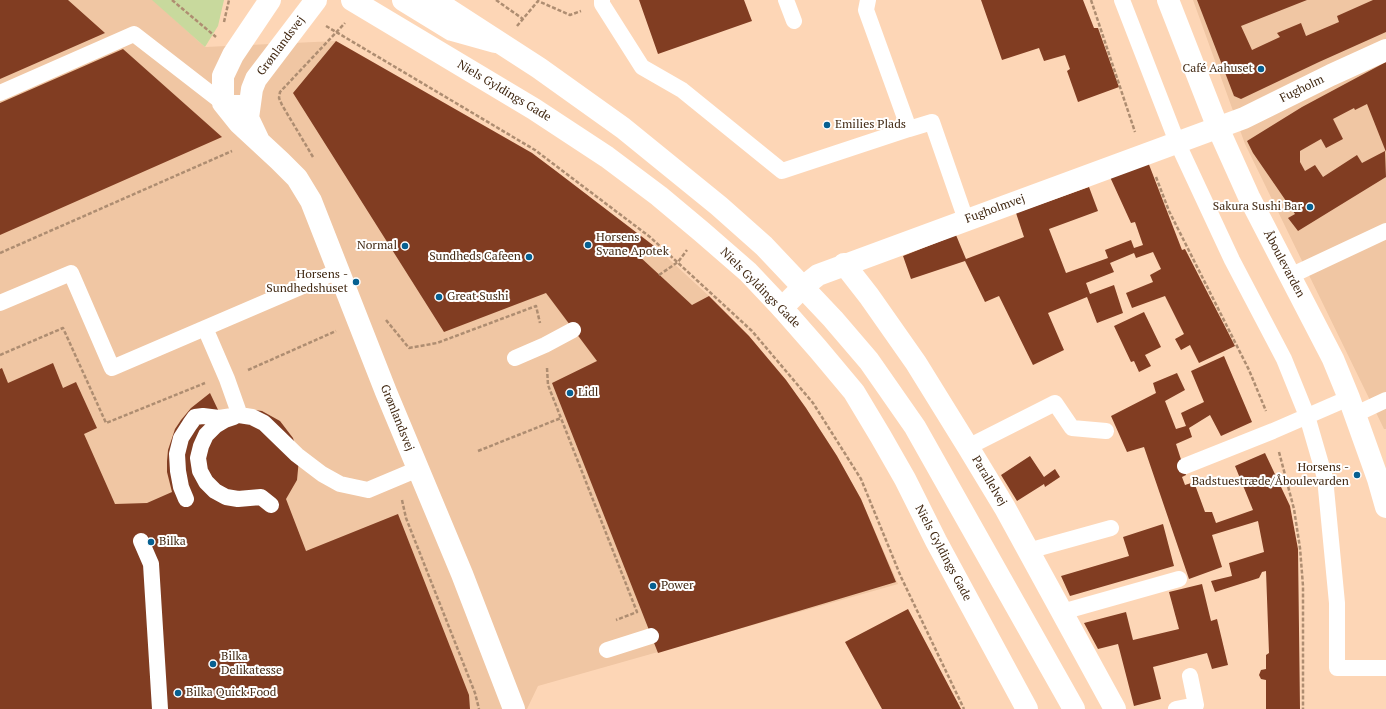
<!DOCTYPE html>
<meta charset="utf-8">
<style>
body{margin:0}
canvas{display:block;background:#fdd6b6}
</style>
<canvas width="1386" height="709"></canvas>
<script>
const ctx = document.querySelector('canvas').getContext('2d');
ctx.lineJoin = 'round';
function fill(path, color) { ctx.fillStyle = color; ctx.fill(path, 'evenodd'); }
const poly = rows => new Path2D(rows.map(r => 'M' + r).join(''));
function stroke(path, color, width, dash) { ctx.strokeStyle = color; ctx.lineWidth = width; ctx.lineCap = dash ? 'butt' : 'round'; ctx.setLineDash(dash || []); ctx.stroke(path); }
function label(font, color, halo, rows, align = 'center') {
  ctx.font = font + ' "PT Serif",serif'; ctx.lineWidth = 4; ctx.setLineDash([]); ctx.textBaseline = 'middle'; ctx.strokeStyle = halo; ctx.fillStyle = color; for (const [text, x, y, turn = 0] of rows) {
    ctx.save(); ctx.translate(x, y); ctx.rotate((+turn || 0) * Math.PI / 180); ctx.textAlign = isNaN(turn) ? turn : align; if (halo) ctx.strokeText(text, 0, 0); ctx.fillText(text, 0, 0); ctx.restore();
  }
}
fill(poly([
 [0,0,153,0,205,47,336,41,532,153,658,249,709,296,749,336,786,380,806,408,837,456,861,499,898,584,538,686,527,709,0,709],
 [1193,0,1386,0,1386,429,1384,429,1245,144]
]), '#f0c6a3');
fill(poly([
 [152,0,224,0,218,26,205,47]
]), '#c8d99d');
fill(poly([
 [0,0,68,0,105,33,0,79],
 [639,0,744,0,752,21,658,54],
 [981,0,1083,0,1094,28,1098,28,1119,87,1078,102,1067,71,1070,69,1065,55,1044,61,1039,48,1002,60],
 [1197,0,1307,0,1241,26,1252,50,1280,37,1277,33,1301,23,1306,36,1339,22,1337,16,1373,0,1386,0,1386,32,1319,62,1241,99,1234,96],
 [336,41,532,153,556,171,658,249,639,256,692,305,709,296,749,336,786,380,806,408,837,456,861,499,896,582,658,653,552,383,597,361,546,293,444,332,293,93],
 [123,49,222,137,0,235,0,103],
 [1386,62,1386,152,1367,104,1355,110,1354,108,1333,119,1343,139,1326,148,1321,139,1300,151,1300,162,1305,171,1315,165,1323,177,1357,155,1362,163,1385,151,1386,177,1298,231,1288,218,1295,214,1253,153,1247,141,1302,107],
 [1148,162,1182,250,1185,249,1235,346,1199,363,1190,345,1181,350,1175,339,1184,334,1165,296,1132,308,1126,293,1153,282,1150,275,1161,269,1153,252,1136,258,1134,253,1110,263,1114,272,1086,283,1090,294,1114,285,1123,313,1097,323,1087,297,1048,313,1064,350,1033,365,999,296,985,302,965,261,911,279,903,256,956,235,966,259,1024,237,1016,213,1089,187,1098,211,1049,229,1066,273,1108,258,1105,250,1131,240,1134,248,1143,245,1135,222,1131,223,1110,177],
 [1144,312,1161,347,1145,355,1151,366,1139,372,1134,361,1131,362,1114,326],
 [1224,356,1252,422,1221,436,1210,415,1189,428,1192,437,1176,444,1186,475,1182,477,1185,485,1194,482,1205,512,1212,512,1216,523,1253,510,1235,466,1265,453,1290,506,1298,549,1300,709,1266,709,1266,680,1261,679,1259,675,1261,670,1266,669,1266,655,1269,653,1266,571,1262,572,1259,578,1215,592,1211,581,1232,576,1229,563,1264,552,1258,521,1212,535,1222,567,1189,579,1144,447,1127,452,1111,416,1156,393,1153,383,1177,373,1185,390,1165,401,1176,429,1186,426,1181,413,1204,402,1191,371],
 [53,363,63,388,76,382,97,428,84,434,115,504,147,503,172,492,167,472,167,461,168,450,175,429,181,420,191,408,210,393,220,414,240,408,262,411,280,421,293,438,299,459,297,480,286,499,306,551,398,514,469,695,470,709,0,709,0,369,2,368,8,383],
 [1030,456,1044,477,1055,469,1060,477,1045,487,1044,484,1017,501,1001,475],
 [1163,524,1174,566,1070,596,1061,576,1129,556,1123,537],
 [1202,584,1211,621,1217,619,1228,665,1212,669,1207,653,1153,667,1161,699,1134,706,1118,644,1098,649,1084,623,1126,612,1133,640,1179,629,1169,592],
 [908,609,961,709,882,709,845,642]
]), '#813d22');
stroke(poly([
 [172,0,216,37],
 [496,0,523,19],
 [1091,0,1135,132],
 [224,22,229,0],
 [326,26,535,150,650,237,752,331,813,403,861,479,901,577,964,709],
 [517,26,538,1,570,15,581,11],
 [313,157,282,105,279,98,280,92,345,23],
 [1156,177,1169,211,1249,370,1266,411],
 [0,253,232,151],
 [659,275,678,262,687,250],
 [386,320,409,348,437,343,536,306,540,323],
 [0,355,63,328,106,423,205,383],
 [547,368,548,385,637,612,616,620],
 [248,370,336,331],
 [478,451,561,418],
 [1279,452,1294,509,1300,548,1303,586,1303,709],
 [402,500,406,518,475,693,479,709]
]), '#ae8d71', 2.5, [4, 2]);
stroke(poly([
 [602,0,602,4,642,67,682,90,782,171,909,129,866,10,868,0],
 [786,0,794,21],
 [1122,0,1177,142,1232,260,1284,359,1307,416,1325,478,1337,603,1337,668,1386,668],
 [0,93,134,34,223,103,249,103],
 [909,129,932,122,966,220],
 [1290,276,1386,231],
 [0,303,71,273,112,368,338,271],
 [205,328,227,379,238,410,234,417,225,420,215,426,206,435,201,446,198,458,200,471,206,482,215,491,226,497,238,499,261,497,271,505],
 [515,358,545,345,573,330],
 [1356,414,1386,400],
 [968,447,1055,403,1072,428,1106,431],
 [1185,466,1273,431,1349,398],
 [186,499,181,487,178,471,177,454,181,438,190,424,195,417,203,416,219,418,239,415,252,417,264,423,297,455,322,474,340,484,368,490,418,469],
 [141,541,151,564,160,709],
 [1028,551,1111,528],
 [1062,612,1179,579],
 [607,650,651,636],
 [1176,709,1196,705,1190,676]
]), '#fff', 16);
stroke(poly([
 [270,0,233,55,223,76,223,103,239,123,280,161,297,178,311,201,386,392,462,574,514,709],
 [403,0,452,30,495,42],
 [258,139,248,118,252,89,256,79,316,0],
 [844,264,869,296,916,363,968,447,1005,508,1115,709],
 [782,308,803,287,818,275,1244,118,1331,75,1386,50]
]), '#fff', 22);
stroke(poly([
 [352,0,534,109,607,157,659,196,702,232,748,272,782,308,818,349,854,392,881,437,905,479,936,541,1027,709],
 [434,0,539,68,623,128,719,206,764,246,833,319,869,361,915,427,1074,709],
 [1168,0,1218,128,1249,197,1333,359,1349,398,1378,479,1386,507]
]), '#fff', 22);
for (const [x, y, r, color] of [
 [1261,69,4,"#066091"],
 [827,125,4,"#066091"],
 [1310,207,4,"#066091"],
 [588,245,4,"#066091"],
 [405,246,4,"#066091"],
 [529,257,4,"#066091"],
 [356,282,4,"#066091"],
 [439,297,4,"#066091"],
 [570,393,4,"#066091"],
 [1357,475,4,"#066091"],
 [151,542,4,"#066091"],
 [653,586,4,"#066091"],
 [213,664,4,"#066091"],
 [178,693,4,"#066091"]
]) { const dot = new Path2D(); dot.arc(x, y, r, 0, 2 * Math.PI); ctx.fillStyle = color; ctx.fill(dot); stroke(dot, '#fff', 1.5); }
label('12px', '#412812', '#fff', [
 ["Grønlandsvej",281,46,-53],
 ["Fugholm",1302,89,-26],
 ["Niels Gyldings Gade",504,91,31],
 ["Fugholmvej",995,209,-20],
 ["Åboulevarden",1284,264,62],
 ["Niels Gyldings Gade",760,288,45],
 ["Grønlandsvej",397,418,68],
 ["Parallelvej",989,481,59],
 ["Niels Gyldings Gade",943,553,62]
]);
label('12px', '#412812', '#fff', [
 ["Café Aahuset",1253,69,"right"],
 ["Emilies Plads",835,125],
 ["Sakura Sushi Bar",1302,207,"right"],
 ["Horsens",596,238],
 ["Svane Apotek",596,252],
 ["Normal",397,246,"right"],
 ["Sundheds Cafeen",521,257,"right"],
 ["Horsens -",348,275,"right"],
 ["Sundhedshuset",348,289,"right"],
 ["Great Sushi",447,297],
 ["Lidl",578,393],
 ["Horsens -",1349,468,"right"],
 ["Badstuestræde/Åboulevarden",1349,482,"right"],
 ["Bilka",159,542],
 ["Power",661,586],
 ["Bilka",221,657],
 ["Delikatesse",221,671],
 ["Bilka Quick Food",186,693]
], 'left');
</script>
